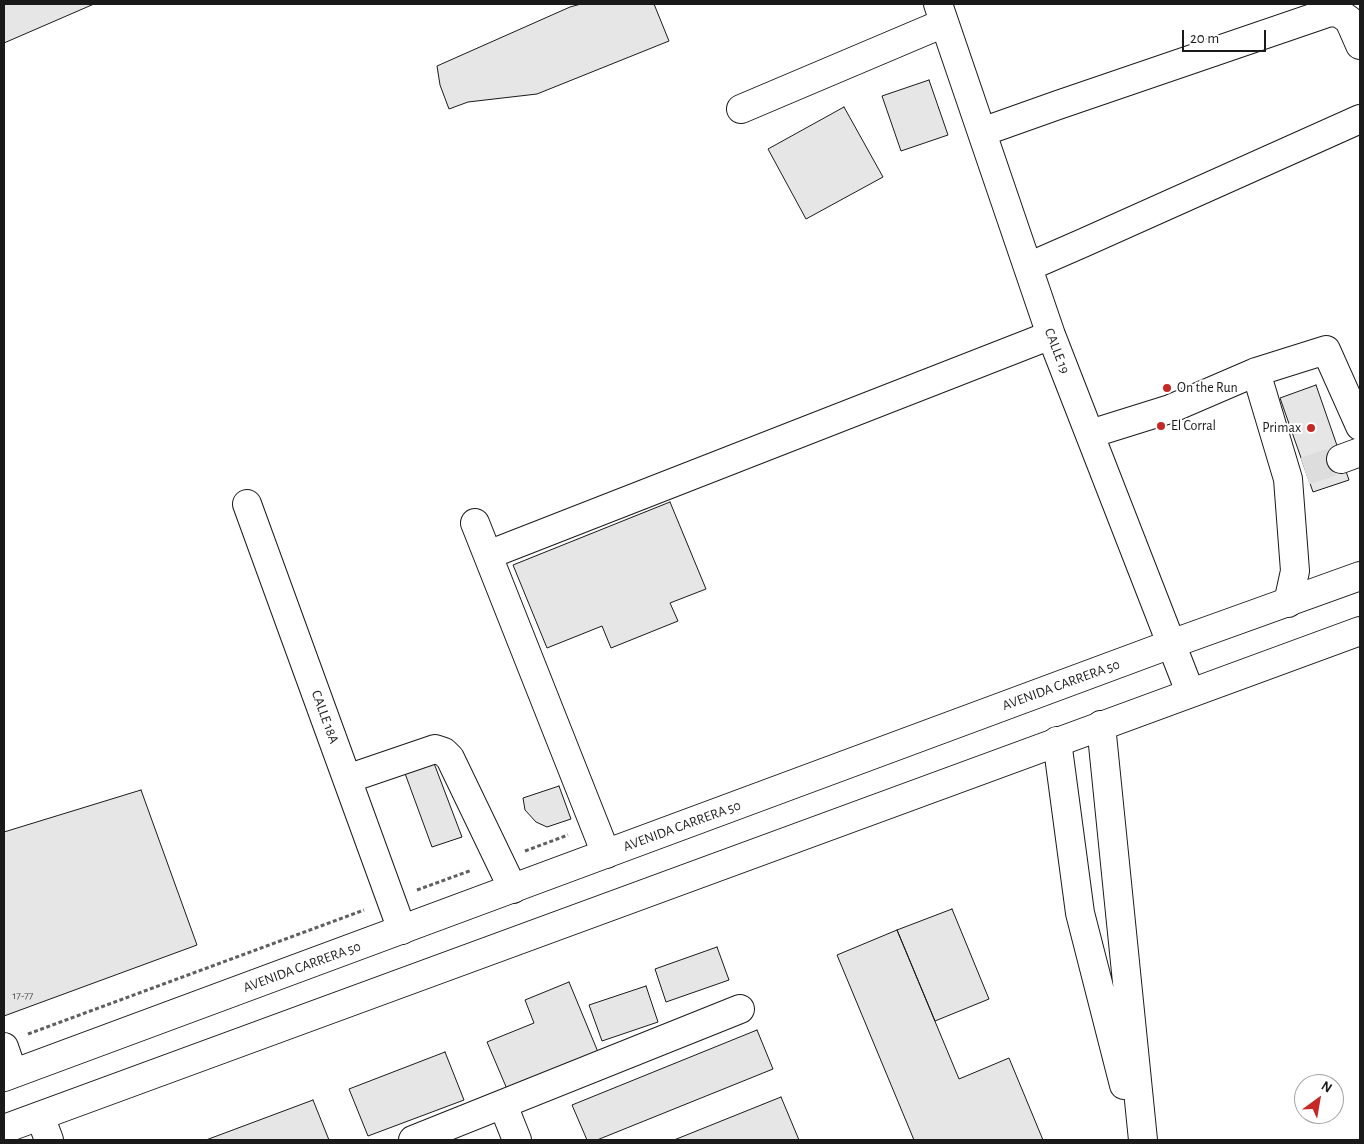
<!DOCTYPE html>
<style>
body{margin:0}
#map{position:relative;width:1364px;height:1144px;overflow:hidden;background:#fff;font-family:"Alegreya Sans",sans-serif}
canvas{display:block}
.frame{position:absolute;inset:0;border:5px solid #1a1a1a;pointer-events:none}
.north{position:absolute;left:1294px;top:1074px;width:50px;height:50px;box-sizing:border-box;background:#fff;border:1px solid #a3a3a3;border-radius:50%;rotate:32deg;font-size:14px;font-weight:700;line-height:20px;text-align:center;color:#1a1a1a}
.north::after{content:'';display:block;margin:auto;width:18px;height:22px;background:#c62828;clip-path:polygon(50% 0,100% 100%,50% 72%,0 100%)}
.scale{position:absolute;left:1182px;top:30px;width:84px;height:22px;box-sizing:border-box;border:2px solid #1a1a1a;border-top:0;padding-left:6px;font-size:15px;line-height:18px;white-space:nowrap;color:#1a1a1a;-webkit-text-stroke:4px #fff;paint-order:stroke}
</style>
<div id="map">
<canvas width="1364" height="1144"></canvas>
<div class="frame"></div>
<div class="north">N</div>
<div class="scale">20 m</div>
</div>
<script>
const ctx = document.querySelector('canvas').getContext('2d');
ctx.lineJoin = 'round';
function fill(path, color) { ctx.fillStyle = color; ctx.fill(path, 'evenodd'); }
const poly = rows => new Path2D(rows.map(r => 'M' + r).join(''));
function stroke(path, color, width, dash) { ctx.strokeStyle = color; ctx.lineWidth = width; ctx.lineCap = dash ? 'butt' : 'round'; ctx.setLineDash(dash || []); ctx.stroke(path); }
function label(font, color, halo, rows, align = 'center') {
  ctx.font = font + ' "Alegreya Sans",sans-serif'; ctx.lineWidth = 4; ctx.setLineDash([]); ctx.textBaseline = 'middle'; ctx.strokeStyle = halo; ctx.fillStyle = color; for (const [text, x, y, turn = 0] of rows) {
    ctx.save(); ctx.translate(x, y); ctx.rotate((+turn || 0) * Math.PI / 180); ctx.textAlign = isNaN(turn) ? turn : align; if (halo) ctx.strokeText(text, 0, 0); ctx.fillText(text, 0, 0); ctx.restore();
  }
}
const building = poly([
 [4,4,94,4,4,43,4,4],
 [581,4,654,4,669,41,537,94,468,102,449,109,440,85,437,66,570,7,581,4],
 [929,80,948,135,901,151,882,96,929,80],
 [844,107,883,177,806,219,768,149,844,107],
 [1316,385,1349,480,1313,492,1280,398,1316,385],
 [670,502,706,589,670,603,678,621,611,648,602,626,547,648,513,565,670,502],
 [432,758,462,837,432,847,403,768,432,758],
 [559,786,571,819,547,827,536,822,525,810,523,798,559,786],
 [141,790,197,945,4,1016,4,832,141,790],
 [952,909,989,999,935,1021,897,930,952,909],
 [897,930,959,1079,1009,1058,1043,1140,914,1140,837,955,897,930],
 [717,947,729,980,666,1002,655,969,717,947],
 [569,982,598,1052,507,1089,487,1042,534,1023,525,1000,569,982],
 [646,986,658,1022,602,1041,589,1005,646,986],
 [757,1030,773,1069,597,1140,587,1140,572,1105,757,1030],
 [445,1052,464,1100,368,1136,349,1089,445,1052],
 [781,1097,799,1140,674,1140,781,1097],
 [313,1100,329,1140,206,1140,313,1100]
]);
fill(building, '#e6e6e6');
stroke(building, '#1a1a1a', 1);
stroke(poly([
 [1305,471,1341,459]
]), '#ddd', 28, [28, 14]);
const minor = poly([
 [938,4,1051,335,1190,692],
 [741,109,944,23],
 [982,132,1058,105,1330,12,1339,13,1349,20,1360,45],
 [1028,267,1083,243,1360,119],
 [1256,372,1288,479,1295,571,1288,603],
 [1090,434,1170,409,1256,372,1326,350,1360,426],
 [1341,459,1360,452],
 [247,504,402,930],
 [475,523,606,854],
 [488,555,1051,335],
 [1101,725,1143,1140],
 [1057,741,1080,913,1124,1085],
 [347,779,435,749,444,752,450,758,513,889],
 [4,1047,13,1073],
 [503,1105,517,1140],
 [40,1116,49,1140],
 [413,1140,740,1009]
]);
const major = poly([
 [4,1077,1171,644,1360,576],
 [4,1129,1360,631]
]);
stroke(minor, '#1a1a1a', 30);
stroke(major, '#1a1a1a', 30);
stroke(poly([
 [525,851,568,835],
 [417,890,472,870],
 [28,1034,364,910]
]), '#5f5f5f', 3, [4, 2.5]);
stroke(minor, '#fff', 28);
stroke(major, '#fff', 28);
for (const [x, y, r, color] of [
 [1167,388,5,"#c62828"],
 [1161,426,5,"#c62828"],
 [1311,428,5,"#c62828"]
]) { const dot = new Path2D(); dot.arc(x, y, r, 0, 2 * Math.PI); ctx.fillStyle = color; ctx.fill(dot); stroke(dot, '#fff', 2); }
label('11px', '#4d4d4d', null, [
 ["17-77",23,996]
]);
label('14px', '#1a1a1a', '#fff', [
 ["CALLE 19",1057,351,69],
 ["AVENIDA CARRERA 50",1061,685,-20],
 ["CALLE 18A",325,717,70],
 ["AVENIDA CARRERA 50",682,826,-20],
 ["AVENIDA CARRERA 50",302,967,-20]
]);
label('14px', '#1a1a1a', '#fff', [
 ["On the Run",1177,388],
 ["El Corral",1171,426],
 ["Primax",1301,428,"right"]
], 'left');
</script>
